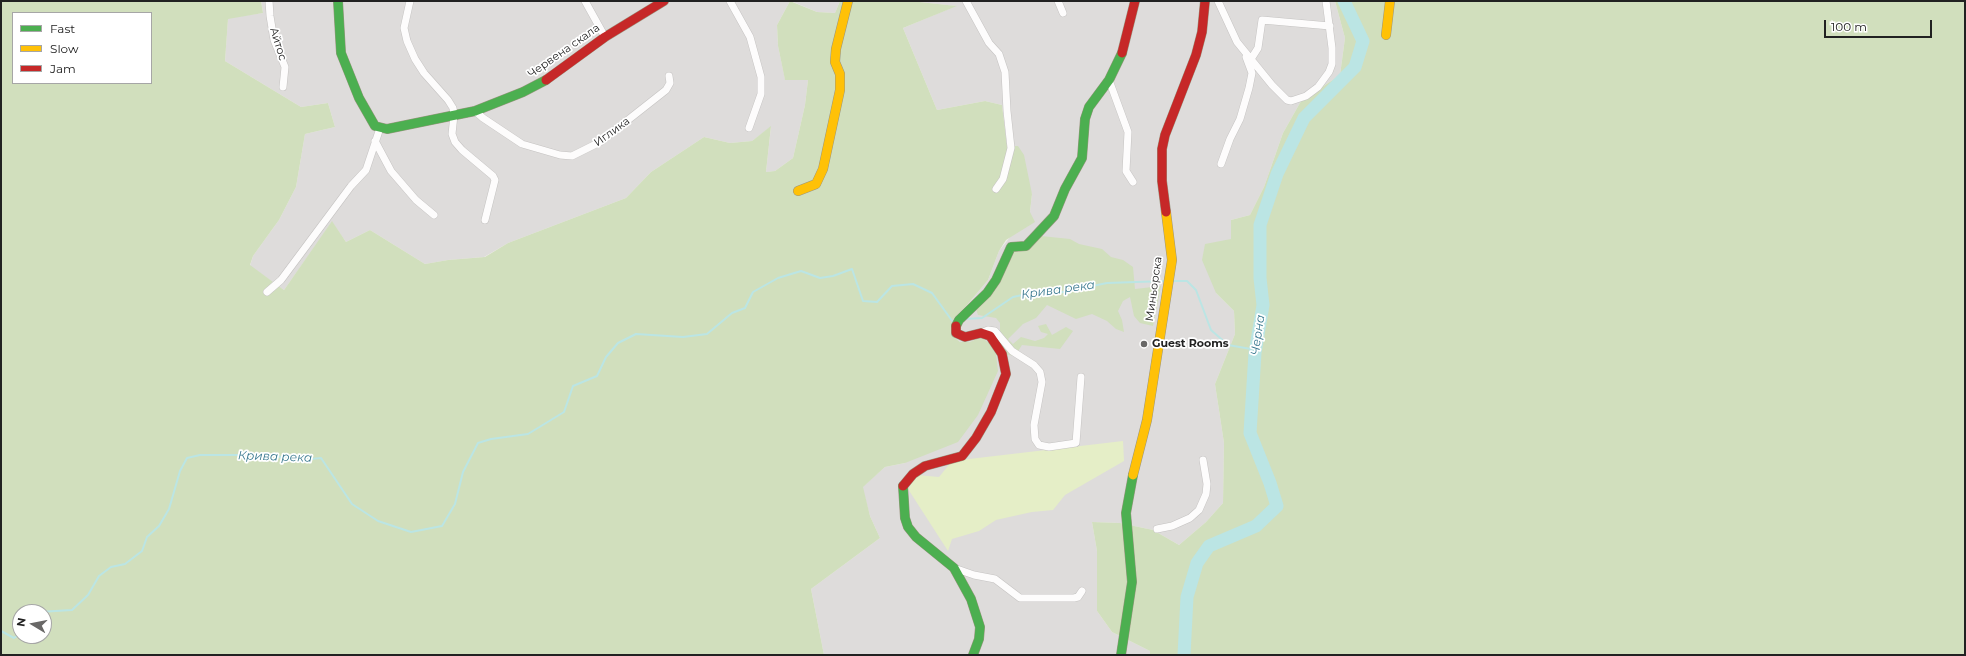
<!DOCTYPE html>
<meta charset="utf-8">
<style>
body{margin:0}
#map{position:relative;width:1966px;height:656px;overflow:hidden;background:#efecea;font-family:Montserrat,sans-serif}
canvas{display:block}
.frame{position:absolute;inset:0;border:2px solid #212121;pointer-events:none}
.legend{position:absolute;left:12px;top:12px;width:140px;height:72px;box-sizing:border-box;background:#fff;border:1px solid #a6a6a6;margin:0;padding:5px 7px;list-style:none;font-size:12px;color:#212121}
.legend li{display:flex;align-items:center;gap:8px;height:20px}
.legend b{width:20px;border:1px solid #a6a6a6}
.north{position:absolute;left:12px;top:604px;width:40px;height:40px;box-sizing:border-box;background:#fff;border:1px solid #a6a6a6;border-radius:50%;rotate:280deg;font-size:11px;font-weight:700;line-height:16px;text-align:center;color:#212121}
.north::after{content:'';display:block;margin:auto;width:14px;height:18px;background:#696867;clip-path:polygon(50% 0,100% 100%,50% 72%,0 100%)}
.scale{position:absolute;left:1824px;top:20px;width:108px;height:18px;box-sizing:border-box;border:2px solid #212121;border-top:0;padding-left:5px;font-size:12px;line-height:14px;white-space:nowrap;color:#212121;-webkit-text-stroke:3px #fff;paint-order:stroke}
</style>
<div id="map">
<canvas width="1966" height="656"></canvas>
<div class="frame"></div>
<ul class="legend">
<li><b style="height:5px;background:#4caf50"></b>Fast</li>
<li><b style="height:5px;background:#ffc107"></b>Slow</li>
<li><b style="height:5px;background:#c62828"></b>Jam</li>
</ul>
<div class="north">N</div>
<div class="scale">100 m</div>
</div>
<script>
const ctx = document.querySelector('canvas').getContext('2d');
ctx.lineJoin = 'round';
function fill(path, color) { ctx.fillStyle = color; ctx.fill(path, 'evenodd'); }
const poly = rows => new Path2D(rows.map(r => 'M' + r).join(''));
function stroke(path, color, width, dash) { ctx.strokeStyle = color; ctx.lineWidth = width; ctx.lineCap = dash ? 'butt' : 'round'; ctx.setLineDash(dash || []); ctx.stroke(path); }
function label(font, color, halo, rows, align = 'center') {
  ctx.font = font + ' Montserrat,sans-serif'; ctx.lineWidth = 3.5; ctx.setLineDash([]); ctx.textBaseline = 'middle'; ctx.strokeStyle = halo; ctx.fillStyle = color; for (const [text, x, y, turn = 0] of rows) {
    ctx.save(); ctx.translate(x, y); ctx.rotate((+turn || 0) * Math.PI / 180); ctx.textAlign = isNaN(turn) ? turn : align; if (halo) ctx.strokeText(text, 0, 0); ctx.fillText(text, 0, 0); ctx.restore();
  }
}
fill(poly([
 [261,1,790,1,777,25,778,46,785,79,808,80,805,105,793,158,775,171,766,172,771,127,752,141,730,143,704,137,651,172,626,198,508,243,484,257,448,260,425,264,370,230,346,242,332,222,284,290,250,266,253,256,279,220,296,187,305,134,335,127,328,103,301,107,225,61,228,18,263,13],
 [791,1,840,1,835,13,817,12],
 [910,1,1335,1,1345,38,1340,75,1301,101,1283,133,1264,187,1250,215,1231,220,1232,239,1216,293,1234,311,1235,334,1215,384,1224,443,1223,503,1206,522,1179,545,1153,530,1120,523,1092,522,1097,551,1097,611,1112,632,1150,651,1150,655,824,655,811,589,880,538,870,516,862,487,885,467,905,463,970,342,960,342,953,336,951,327,954,318,967,305,988,280,999,251,1030,212,1032,194,1007,146,1002,105,985,101,937,110,903,28,956,6]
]), '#dedcdb');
fill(poly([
 [1123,441,1124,461,1065,495,1053,510,1032,512,996,520,979,531,952,539,948,551,908,489,917,475,939,477,952,461]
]), '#e5eec7');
fill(poly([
 [1,1,261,1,263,13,228,19,225,61,301,107,328,103,335,127,305,134,296,187,279,220,253,256,250,265,284,290,332,221,346,242,370,230,425,264,448,260,485,257,508,243,626,198,651,172,704,137,730,143,752,141,771,126,766,172,775,171,793,158,805,105,808,80,785,80,778,46,777,25,790,1,817,12,835,13,840,1,910,1,957,6,903,28,937,110,985,101,1002,105,1007,146,1018,146,1024,155,1032,194,1030,212,1035,222,1006,240,999,251,988,280,967,305,954,318,951,327,953,336,960,342,970,342,981,337,990,344,996,354,998,371,978,415,958,442,905,463,885,467,863,487,870,516,880,538,811,589,824,655,1,655],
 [13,13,151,13,151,83,13,83],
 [20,612,44,612,44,636,20,636],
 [1335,1,1965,1,1965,655,1150,655,1150,651,1112,632,1097,611,1097,551,1092,522,1120,523,1153,530,1179,545,1206,522,1223,503,1224,443,1215,384,1235,334,1234,311,1216,293,1202,260,1205,244,1231,239,1231,220,1250,215,1264,187,1283,133,1301,101,1340,75,1345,38],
 [1041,236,1070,239,1079,244,1102,249,1111,257,1123,260,1133,267,1135,289,1161,286,1153,326,1140,323,1134,316,1130,297,1123,301,1118,311,1122,320,1124,332,1116,329,1107,321,1092,314,1076,319,1047,305,1036,318,1023,324,1008,339,1013,344,1021,337,1035,341,1044,338,1048,334,1041,332,1038,326,1046,324,1052,335,1066,327,1073,331,1060,349,1022,345,1015,356,1004,354,1000,330,1000,323,996,318,978,315,975,306,1012,246,1018,241,1025,243]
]), '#d1dfbd');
stroke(poly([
 [1173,281,1187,281,1196,290,1211,330,1228,345,1251,349,1255,353],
 [965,319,982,318,1013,297,1032,293,1058,293,1107,283,1166,281],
 [39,612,72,610,88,595,99,576,111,567,125,564,142,551,147,537,159,526,169,509,180,471,187,458,200,455,268,455,301,460,321,458,352,504,378,521,411,532,442,526,455,504,463,472,478,443,491,439,528,434,564,412,573,386,597,376,606,357,618,343,636,334,683,337,707,334,732,313,745,308,753,292,778,278,801,271,820,278,833,276,852,269,863,301,877,302,892,286,913,284,932,293,953,322,955,321],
 [1,631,14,638,20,634]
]), '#bbe5e4', 2);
stroke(poly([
 [1184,655,1187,597,1197,563,1209,546,1256,526,1277,506,1270,483,1250,433,1255,353,1263,305,1260,278,1260,225,1277,174,1304,118,1355,67,1363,41,1344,1]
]), '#bbe5e4', 13);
const street = poly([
 [269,1,270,16,274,40,285,67,283,87],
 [410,1,404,28,407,41,415,59,424,73,448,100,453,108,454,115,452,134,455,142,462,150,493,176,495,180,485,220],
 [585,1,605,37],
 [730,1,750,37,761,77,761,94,749,128],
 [966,1,989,43,999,54,1005,72,1007,111,1011,148,1003,179,996,189],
 [1058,1,1063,13],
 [1218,1,1237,42,1272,85,1287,100,1291,101,1306,96,1318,87,1329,72,1332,64,1332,48,1326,1],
 [1251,59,1258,48,1262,20,1330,26],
 [1109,80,1128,132,1126,171,1133,182],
 [475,111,483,118,522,144,560,155,572,156,600,142,666,90,670,83,669,76],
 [375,141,391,171,416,200,434,215],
 [1221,164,1230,139,1240,119,1249,88,1252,73,1246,57],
 [267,292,281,280,351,186,366,170,380,128],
 [981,333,988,330,995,331,1012,351,1034,365,1040,372,1042,382,1034,425,1035,439,1039,445,1049,447,1076,443,1081,377],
 [1157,529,1172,526,1190,518,1199,510,1206,494,1207,484,1203,460],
 [954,568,974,575,995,579,1020,598,1074,598,1078,597,1082,591]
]);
const fast = poly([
 [338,1,341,53,359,98,375,126,387,129,475,111,523,92,546,80],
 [956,326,959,320,987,293,996,280,1011,247,1026,246,1054,216,1065,189,1082,158,1085,119,1089,107,1109,80,1122,53],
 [903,486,905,518,908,527,916,537,954,568,971,599,980,627,979,639,973,655],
 [1121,655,1132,582,1126,513,1133,475]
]);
const slow = poly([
 [1386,35,1390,1],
 [798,191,816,184,823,169,840,90,840,74,835,62,836,49,848,1],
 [1133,475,1147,420,1172,260,1166,212]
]);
const jam = poly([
 [1122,53,1135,1],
 [546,80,605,37,664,1],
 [1166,212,1162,181,1162,149,1165,135,1196,55,1202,32,1205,1],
 [903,486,913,474,925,466,962,456,976,438,991,412,1006,374,1002,354,990,336,981,333,965,337,956,333,956,326]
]);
stroke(street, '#c5c3c2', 8);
stroke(fast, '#9b9680', 10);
stroke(slow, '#9b9680', 10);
stroke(jam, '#9b9680', 10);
stroke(street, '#fdfcfc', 7);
stroke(fast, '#4caf50', 9);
stroke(slow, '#ffc107', 9);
stroke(jam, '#c62828', 9);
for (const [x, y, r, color] of [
 [1144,344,4,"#696867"]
]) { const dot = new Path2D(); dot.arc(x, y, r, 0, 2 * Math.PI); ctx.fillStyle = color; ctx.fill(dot); stroke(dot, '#fff', 1.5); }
label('11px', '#212121', '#fff', [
 ["Айтос",278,44,73],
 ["Червена скала",564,51,-35],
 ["Иглика",612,132,-36],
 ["Миньорска",1154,289,-82]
]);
label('bold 11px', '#212121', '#fff', [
 ["Guest Rooms",1152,344]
], 'left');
label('italic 12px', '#38788f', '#fff', [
 ["Крива река",1058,290,-8],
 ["Черна",1258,335,-82],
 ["Крива река",275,457,2]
]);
</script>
